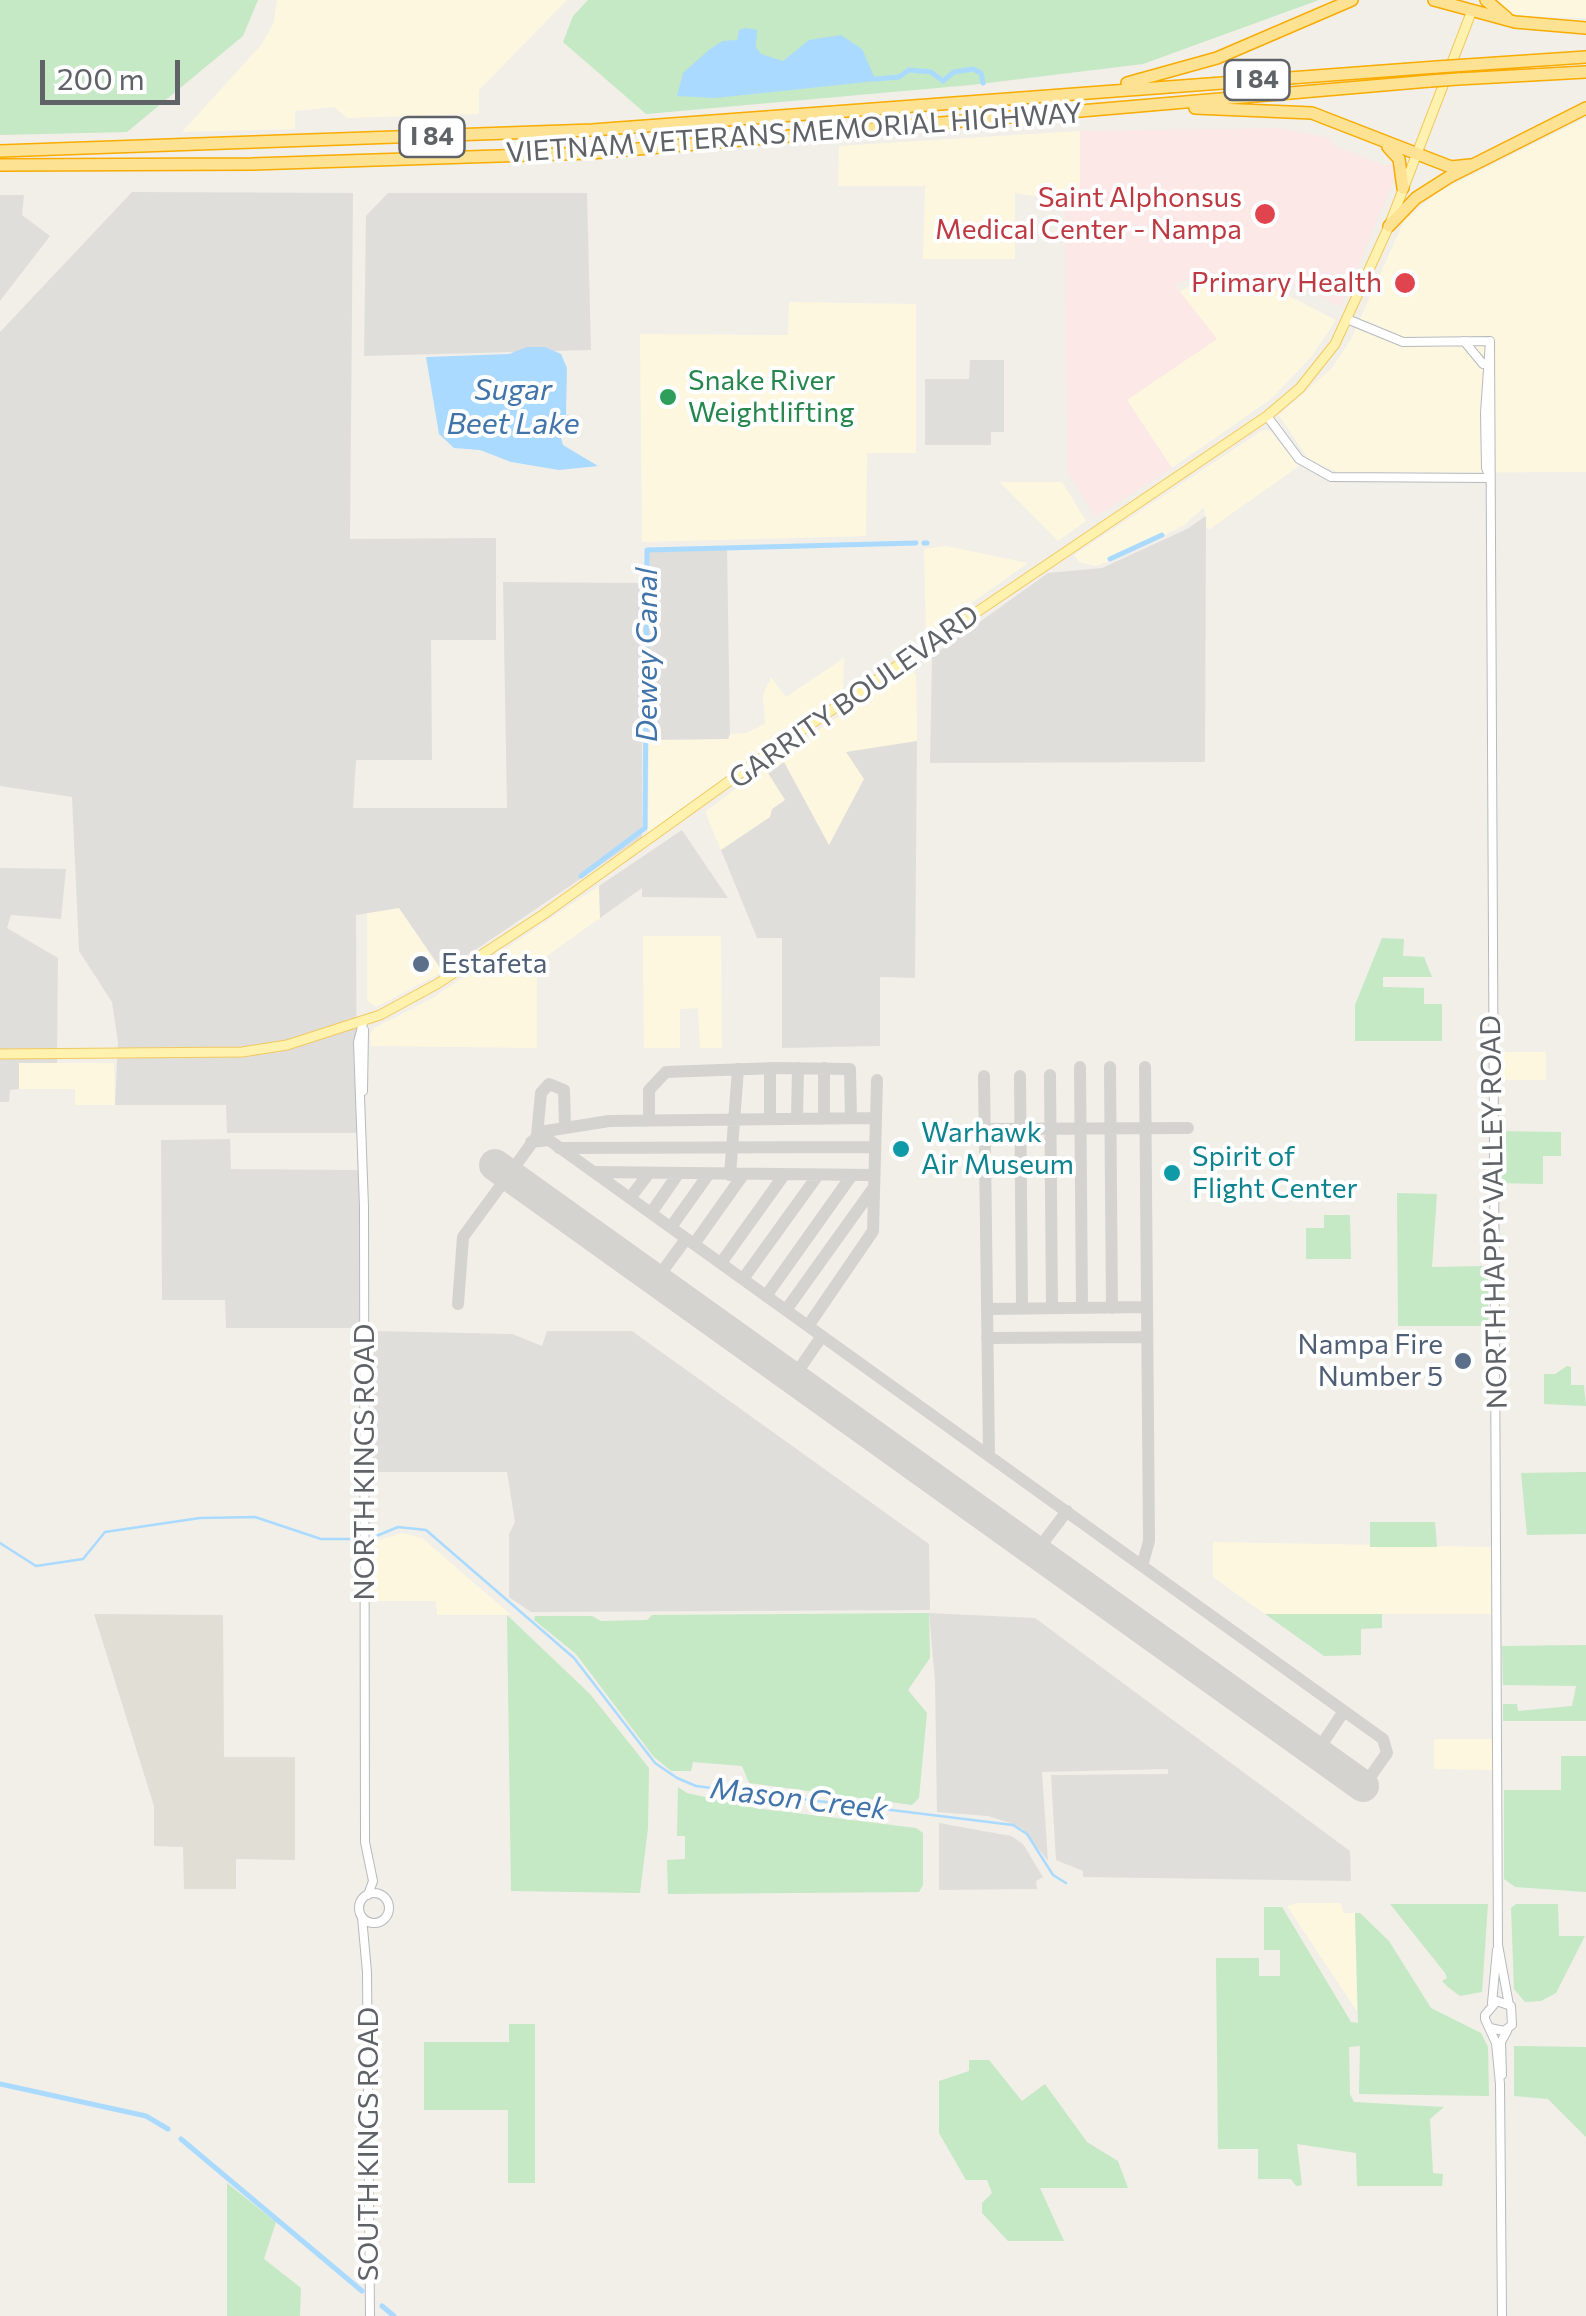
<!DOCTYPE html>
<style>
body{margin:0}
#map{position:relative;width:1586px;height:2316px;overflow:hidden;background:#f1efe8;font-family:Commissioner,sans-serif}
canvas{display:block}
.scale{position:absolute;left:40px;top:60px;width:140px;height:45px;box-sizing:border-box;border:5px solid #5f6368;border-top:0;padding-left:12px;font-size:30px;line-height:35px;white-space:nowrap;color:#5f6368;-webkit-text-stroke:8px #fff;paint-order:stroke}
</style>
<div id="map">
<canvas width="1586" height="2316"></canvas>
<div class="scale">200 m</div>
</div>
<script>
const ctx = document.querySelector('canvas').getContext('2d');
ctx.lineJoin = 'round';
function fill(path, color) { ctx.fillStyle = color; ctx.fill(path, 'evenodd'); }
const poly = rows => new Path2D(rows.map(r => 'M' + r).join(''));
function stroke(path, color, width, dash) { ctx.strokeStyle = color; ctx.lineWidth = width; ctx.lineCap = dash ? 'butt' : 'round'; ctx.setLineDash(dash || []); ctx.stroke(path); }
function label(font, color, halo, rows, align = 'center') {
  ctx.font = font + ' Commissioner,sans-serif'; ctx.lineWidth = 8; ctx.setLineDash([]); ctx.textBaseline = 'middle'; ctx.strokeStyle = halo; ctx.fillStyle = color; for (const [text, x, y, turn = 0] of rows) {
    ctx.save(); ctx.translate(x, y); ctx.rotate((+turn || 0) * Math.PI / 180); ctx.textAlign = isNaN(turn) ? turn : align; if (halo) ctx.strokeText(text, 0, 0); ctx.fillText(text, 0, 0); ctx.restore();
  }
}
fill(poly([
 [277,0,567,0,479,90,479,114,347,118,334,107,295,111,295,129,182,132,262,44,274,22],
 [1492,0,1586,0,1586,18,1520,16,1500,9],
 [1586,118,1586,472,1340,473,1308,459,1279,415,1332,368,1351,339,1404,221,1438,192],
 [1080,131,1080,197,1074,202,1015,193,1015,259,923,259,925,186,838,186,839,146],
 [1190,286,1275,289,1336,320,1312,356,1271,399,1172,468,1126,400,1217,339,1179,292],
 [789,302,916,304,916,453,867,453,866,536,642,542,640,334,788,335],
 [1263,430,1269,430,1299,466,1210,529,1206,528,1204,507,1183,526,1110,561,1096,566,1079,562,1074,555],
 [1000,482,1062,482,1086,521,1058,541],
 [946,546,1028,563,926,635,924,549],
 [844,658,843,692,648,833,649,740,728,739,730,734,746,733,765,724,763,695,771,677,786,697],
 [909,670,916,674,917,741,847,752,864,779,829,846,786,800,770,817,721,850,705,812,776,758],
 [599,886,600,918,537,963,537,1048,371,1046,370,1034,374,1028,431,999],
 [399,908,443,972,376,1007,367,1001,367,913],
 [643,936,721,936,722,1048,700,1048,698,1008,680,1009,680,1048,644,1048],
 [1502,1052,1546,1052,1546,1080,1497,1080,1497,1057],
 [19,1063,114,1063,115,1105,75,1105,75,1089,19,1089],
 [402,1533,422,1538,511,1615,437,1615,436,1601,370,1601,370,1543],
 [1213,1542,1491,1547,1491,1614,1265,1614,1213,1577],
 [1434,1739,1493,1739,1493,1770,1434,1769],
 [1298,1903,1341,1903,1343,1913,1355,1913,1357,2011,1287,1906]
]), '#fef7e0');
fill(poly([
 [132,192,353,193,350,539,496,538,496,640,431,640,432,760,356,760,353,808,507,808,503,582,647,583,647,550,727,548,730,734,728,739,642,740,642,837,443,972,399,908,356,915,357,1133,227,1133,226,1105,115,1105,118,1042,112,1002,79,951,72,797,0,786,0,332],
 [388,193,587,193,591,350,364,356,366,216],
 [0,195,24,195,22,215,50,236,0,301],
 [970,360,1004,360,1004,432,991,432,991,445,925,445,925,379,969,379],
 [1206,516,1205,762,930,763,932,656,1048,573,1102,568,1187,529],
 [917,741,915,978,880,977,880,1046,782,1048,782,938,757,938,721,850,770,817,772,809,785,800,768,773,784,762,829,845,864,779,846,752],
 [682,830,728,898,642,897,642,888,600,918,599,886],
 [0,868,66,869,61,919,11,915,7,928,58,958,57,1063,19,1063,19,1089,10,1090,9,1102,0,1102],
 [230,1139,231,1169,359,1170,359,1328,226,1328,225,1300,162,1300,161,1140],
 [374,1331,512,1334,542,1346,547,1331,632,1331,929,1544,930,1610,531,1612,509,1597,509,1534,515,1522,507,1472,373,1472],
 [929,1613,1035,1618,1350,1851,1351,1881,1083,1877,1083,1871,1056,1860,1051,1775,1168,1774,1168,1769,1042,1772,1048,1861,1023,1829,1010,1823,988,1816,937,1812,935,1681],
 [939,1823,1011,1836,1023,1844,1043,1877,1036,1881,1037,1889,939,1890]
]), '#e0deda');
fill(poly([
 [94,1614,223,1615,224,1757,295,1757,295,1860,236,1859,236,1889,184,1889,183,1847,154,1846,154,1806]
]), '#e1ded6');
fill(poly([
 [1279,128,1329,138,1335,146,1385,166,1395,162,1396,176,1344,300,1340,306,1291,283,1257,278,1198,277,1174,284,1217,339,1127,400,1172,468,1095,517,1067,471,1065,209,1080,197,1080,131]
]), '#fce8e6');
fill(poly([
 [0,0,258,0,243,36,127,132,0,135],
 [588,0,1319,0,1143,64,971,85,646,114,563,42,573,16],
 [1382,938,1404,939,1403,956,1424,957,1432,977,1383,977,1383,987,1424,988,1424,1004,1442,1004,1442,1041,1355,1041,1355,1005],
 [1497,1131,1561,1132,1561,1156,1543,1156,1543,1184,1498,1183],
 [1397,1193,1437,1194,1432,1267,1488,1266,1488,1326,1398,1326],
 [1324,1215,1350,1215,1351,1259,1306,1259,1306,1228,1324,1228],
 [1567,1366,1571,1367,1571,1385,1584,1385,1586,1406,1544,1404,1544,1374,1555,1374],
 [1586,1472,1586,1534,1527,1535,1521,1473],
 [1370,1522,1435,1522,1437,1547,1370,1547],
 [929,1613,930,1658,908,1690,927,1713,919,1798,912,1805,749,1783,742,1766,693,1762,691,1771,671,1771,653,1756,576,1654,534,1620,535,1616,592,1616,601,1621,647,1620,652,1615],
 [1265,1614,1382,1614,1382,1628,1361,1629,1361,1655,1324,1656],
 [507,1615,590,1694,649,1768,648,1828,640,1893,511,1891],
 [1586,1645,1586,1721,1503,1721,1503,1704,1517,1704,1518,1711,1572,1706,1576,1686,1503,1685,1502,1646],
 [1561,1756,1586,1756,1586,1892,1515,1887,1504,1879,1504,1790,1561,1790],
 [678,1787,687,1793,755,1808,916,1828,923,1833,923,1885,919,1892,668,1894,667,1860,685,1859,685,1836,677,1836],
 [1390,1904,1488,1904,1482,1992,1460,1996,1448,1987,1442,1981,1447,1978,1445,1973],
 [1516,1904,1558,1904,1559,1936,1585,1936,1556,1993,1541,2001,1525,2002,1514,1989,1511,1908],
 [1264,1907,1282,1907,1351,2022,1358,2023,1355,1913,1360,1913,1389,1941,1431,2008,1481,2033,1488,2047,1489,2096,1359,2094,1360,2046,1349,2047,1350,2094,1354,2102,1444,2107,1430,2119,1433,2173,1443,2174,1442,2186,1357,2186,1356,2153,1297,2144,1302,2185,1296,2186,1291,2179,1258,2179,1258,2149,1218,2149,1216,1958,1259,1958,1259,1976,1280,1976,1280,1950,1264,1950],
 [509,2024,535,2024,535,2183,508,2183,508,2110,424,2110,424,2042,509,2042],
 [1514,2046,1586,2047,1586,2137,1548,2099,1514,2096],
 [969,2060,989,2060,1022,2101,1045,2084,1087,2142,1118,2161,1128,2188,1040,2188,1064,2241,1008,2241,982,2213,982,2203,992,2193,987,2180,966,2180,939,2133,939,2081,969,2071],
 [227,2183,276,2222,264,2259,301,2288,300,2316,227,2316]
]), '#c5e8c5');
fill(poly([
 [745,28,757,30,756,47,761,54,783,61,809,40,841,35,862,49,876,81,715,98,677,96,683,73,710,49,723,41,737,40,739,30],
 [527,347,545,347,561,354,567,368,566,414,573,420,572,433,561,438,563,445,598,466,559,470,511,462,480,450,454,448,439,434,426,357,509,354]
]), '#aadaff');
stroke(poly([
 [374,1537,398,1527,426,1530,574,1658,655,1763,677,1778,696,1786,1013,1825,1027,1834,1053,1875,1066,1883],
 [0,1543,36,1566,83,1559,105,1532,200,1518,255,1517,321,1539,357,1539]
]), '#aadaff', 2.5);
stroke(poly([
 [876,79,899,77,909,70,931,72,943,81,954,72,973,69,981,73,983,83],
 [924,543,927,543],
 [1110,559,1162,535],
 [581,876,645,828,647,550,916,543],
 [0,2084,146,2116,168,2129],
 [181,2139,362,2291],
 [382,2306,394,2316]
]), '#aadaff', 5);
stroke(poly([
 [1080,1067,1082,1308],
 [1110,1067,1112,1308],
 [770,1068,770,1118],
 [1050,1075,1052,1308],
 [984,1076,989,1456],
 [1020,1076,1022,1308],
 [797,1118,798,1068],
 [824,1118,824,1068],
 [649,1120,649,1090,666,1072,775,1068,850,1069,851,1118],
 [985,1129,1188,1128],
 [537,1135,541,1093,549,1084,564,1090,565,1127],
 [531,1142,549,1140,1383,1739,1387,1753,1370,1777,1358,1783],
 [559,1148,873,1147],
 [596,1172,873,1175],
 [730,1175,738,1069],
 [630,1198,649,1173],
 [651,1213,678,1174],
 [671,1227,708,1175],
 [694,1244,743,1175],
 [721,1263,784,1175],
 [743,1279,818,1175],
 [656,1280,686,1239],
 [766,1296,852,1175],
 [458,1304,463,1237,540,1132,609,1121,873,1118],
 [987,1309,1147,1307],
 [786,1310,872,1190],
 [808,1326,873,1231,877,1080],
 [987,1338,1147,1337],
 [793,1378,822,1336],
 [1036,1552,1067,1511],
 [1142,1566,1149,1541,1145,1067],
 [1316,1753,1344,1711]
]), '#d4d3d0', 12);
stroke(poly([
 [495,1165,1363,1786]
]), '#d4d3d0', 32);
const secondary = poly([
 [1347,319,1403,342,1490,341],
 [1464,341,1483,364],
 [1490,341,1498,1945,1509,2005],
 [1490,341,1485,413,1486,468,1490,478],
 [1267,416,1299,459,1331,477,1490,478],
 [363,1023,358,1042,364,1207,365,1842,373,1881,368,1895],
 [363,1091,364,1030],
 '359 1908a15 15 0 1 1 30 0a15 15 0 1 1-30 0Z',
 [362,1917,367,1972,370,2316],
 [1492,2003,1497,1950],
 [1490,2028,1504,2031,1512,2025,1511,2006,1497,2001,1485,2015,1485,2019,1496,2043,1500,2084,1502,2316],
 [1502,2075,1501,2042,1507,2031]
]);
const primary = poly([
 [0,1054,242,1052,287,1045,380,1015,437,984,544,914,774,749,1267,416,1300,388,1335,344,1389,226,1471,13]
]);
const motorway = poly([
 [1434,0,1515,22,1586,28],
 [1486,0,1507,18],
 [1467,65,1586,57],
 [1458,79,1586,72],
 [1127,83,1217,58,1352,0],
 [1195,108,1312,113,1451,167,1470,165],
 [1388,147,1399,159,1403,188],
 [0,151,592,130,1437,67],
 [0,165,252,164,591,153,1430,81],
 [1389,226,1416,198,1449,177,1586,108]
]);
stroke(secondary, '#b6babf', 10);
stroke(primary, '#f2c960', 11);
stroke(motorway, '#f9ab00', 14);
stroke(secondary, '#fff', 8);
stroke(primary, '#fff2af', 9);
stroke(motorway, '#fde293', 11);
const motorwayBridge = poly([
 [1437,67,1467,65],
 [1430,81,1458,79]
]);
stroke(motorwayBridge, '#f9ab00', 14, []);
stroke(motorwayBridge, '#fde293', 11);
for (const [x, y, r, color] of [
 [1265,214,12,"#e0444e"],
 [1405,283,12,"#e0444e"],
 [668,397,10,"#2e9e5b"],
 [421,964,10,"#5c6f8a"],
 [901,1149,10,"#0f9aa8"],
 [1172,1173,10,"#0f9aa8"],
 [1463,1361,10,"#5c6f8a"]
]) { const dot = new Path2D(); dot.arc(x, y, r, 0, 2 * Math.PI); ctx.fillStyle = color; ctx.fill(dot); stroke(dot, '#fff', 4); }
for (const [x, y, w] of [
 [1257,80,65],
 [432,137,65]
]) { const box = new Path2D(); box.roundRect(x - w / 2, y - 20, w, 40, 8); ctx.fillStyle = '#fff'; ctx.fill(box); stroke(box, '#5f6368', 2.5); }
label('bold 25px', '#5f6368', null, [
 ["I 84",1257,80],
 ["I 84",432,137]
]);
label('28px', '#5f6368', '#fff', [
 ["VIETNAM VETERANS MEMORIAL HIGHWAY",794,133,-4],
 ["GARRITY BOULEVARD",854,697,-35],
 ["NORTH HAPPY VALLEY ROAD",1494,1212,-91],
 ["NORTH KINGS ROAD",365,1462,-90],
 ["SOUTH KINGS ROAD",369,2144,-90]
]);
label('28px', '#be3a42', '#fff', [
 ["Saint Alphonsus",1242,198],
 ["Medical Center - Nampa",1242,230],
 ["Primary Health",1382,283]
], 'right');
label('28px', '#27864d', '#fff', [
 ["Snake River",688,381],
 ["Weightlifting",688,413]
], 'left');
label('28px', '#4e5e75', '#fff', [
 ["Estafeta",441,964],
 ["Nampa Fire",1443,1345,"right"],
 ["Number 5",1443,1377,"right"]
], 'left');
label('28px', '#0d838f', '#fff', [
 ["Warhawk",921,1133],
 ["Air Museum",921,1165],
 ["Spirit of",1192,1157],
 ["Flight Center",1192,1189]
], 'left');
label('italic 30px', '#4174aa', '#fff', [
 ["Sugar",513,390],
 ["Beet Lake",513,424],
 ["Dewey Canal",647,655,-90],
 ["Mason Creek",799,1799,7]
]);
</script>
